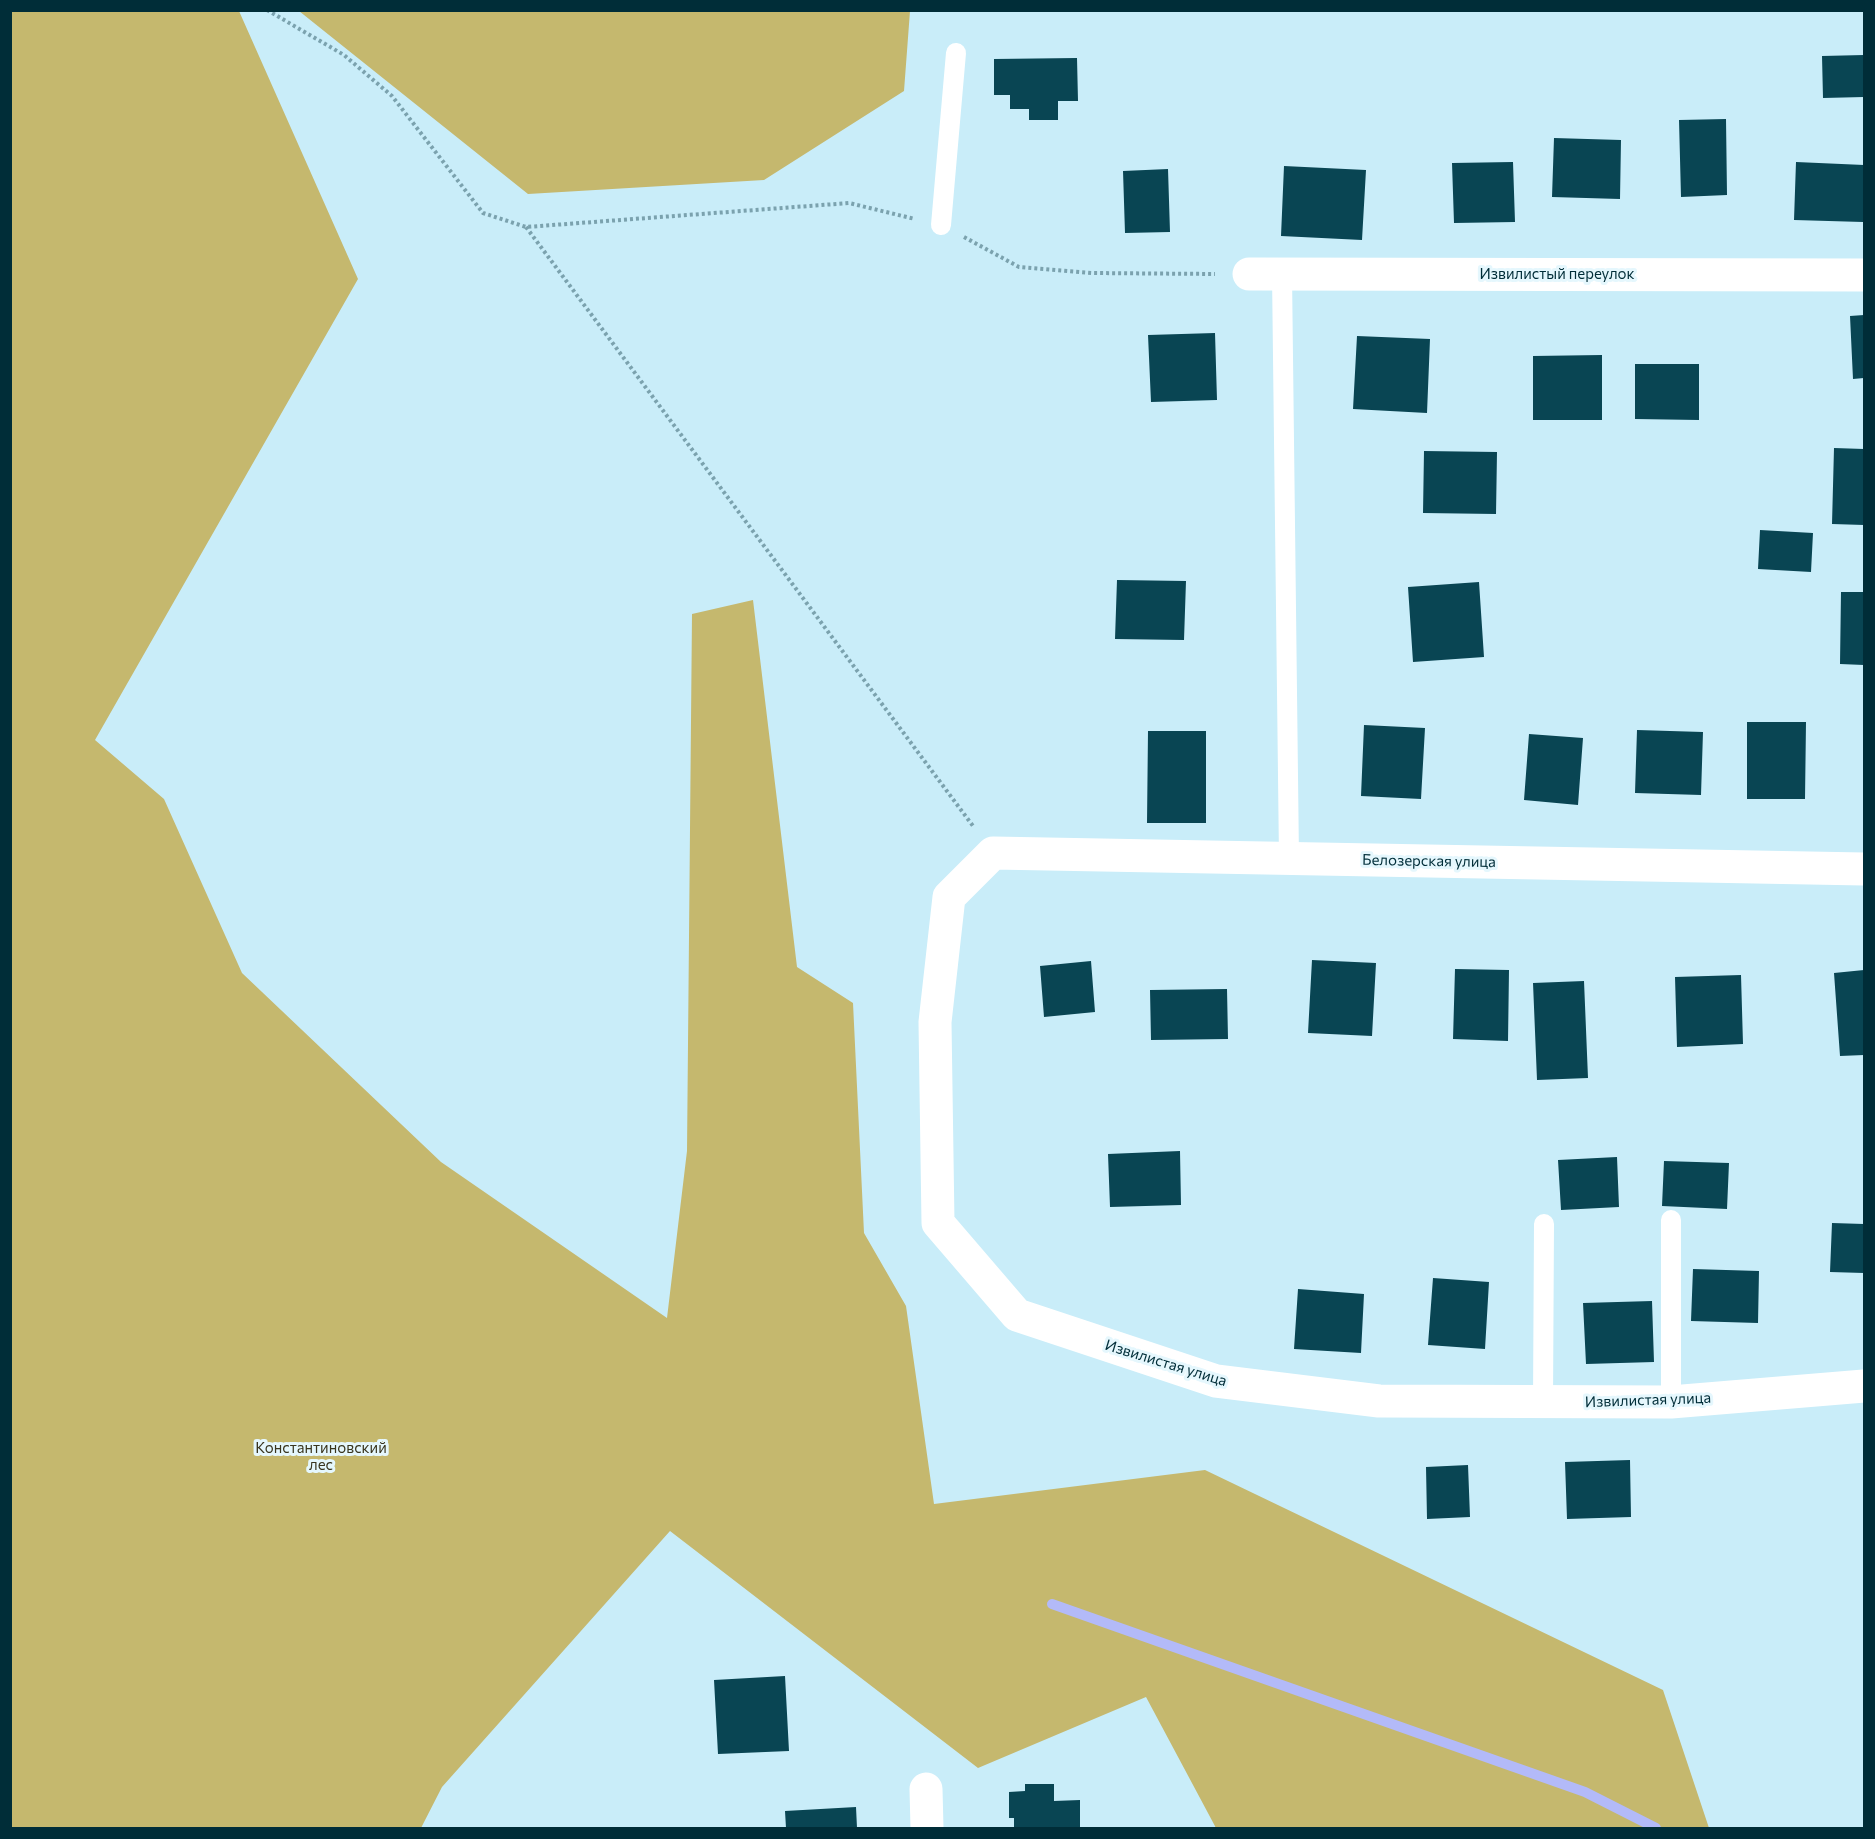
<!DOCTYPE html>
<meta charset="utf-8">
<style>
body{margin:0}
#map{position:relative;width:1875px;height:1839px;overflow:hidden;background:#c9edf9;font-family:Commissioner,sans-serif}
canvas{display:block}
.frame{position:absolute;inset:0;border:12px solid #002d38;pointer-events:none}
</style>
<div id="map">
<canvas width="1875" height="1839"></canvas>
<div class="frame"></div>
</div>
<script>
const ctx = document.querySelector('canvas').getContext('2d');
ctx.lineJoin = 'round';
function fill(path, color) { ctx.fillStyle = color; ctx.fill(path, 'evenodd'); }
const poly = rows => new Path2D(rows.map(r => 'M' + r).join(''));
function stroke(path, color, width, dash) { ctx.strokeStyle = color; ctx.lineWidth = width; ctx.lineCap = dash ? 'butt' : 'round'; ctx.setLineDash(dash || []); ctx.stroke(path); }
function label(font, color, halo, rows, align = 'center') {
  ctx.font = font + ' Commissioner,sans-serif'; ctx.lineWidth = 6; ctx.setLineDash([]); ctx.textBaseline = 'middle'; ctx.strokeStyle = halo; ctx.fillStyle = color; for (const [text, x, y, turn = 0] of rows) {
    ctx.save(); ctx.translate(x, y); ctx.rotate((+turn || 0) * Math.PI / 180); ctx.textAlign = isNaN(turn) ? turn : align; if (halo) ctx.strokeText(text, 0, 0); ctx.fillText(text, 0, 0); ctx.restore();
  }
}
fill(poly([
 [11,10,239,11,358,279,95,740,164,799,242,973,441,1162,667,1318,687,1151,692,614,753,600,797,967,853,1003,864,1233,906,1306,934,1504,1205,1470,1663,1690,1709,1828,1216,1828,1146,1697,978,1768,670,1531,442,1787,421,1828,11,1828],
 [299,11,910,10,910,11,904,91,764,180,528,194]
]), '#c5b86e');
stroke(poly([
 [1052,1604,1585,1792,1656,1828]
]), '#b3baf8', 10);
fill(poly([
 [1864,55,1864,97,1823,98,1822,56],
 [1077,58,1078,101,1058,101,1058,120,1029,120,1029,109,1010,109,1010,95,994,95,994,59],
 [1726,119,1727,195,1681,197,1679,120],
 [1554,138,1621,140,1620,199,1552,197],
 [1513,162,1515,222,1454,223,1452,163],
 [1796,162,1864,165,1863,222,1794,220],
 [1284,166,1366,170,1362,240,1281,236],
 [1168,169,1170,232,1125,233,1123,171],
 [1864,315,1864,378,1853,379,1850,316],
 [1215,333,1217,400,1151,402,1148,335],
 [1357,336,1430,339,1427,413,1353,409],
 [1602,355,1602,420,1533,420,1533,356],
 [1635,364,1699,364,1699,420,1635,419],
 [1834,448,1864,449,1864,525,1832,524],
 [1424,451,1497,452,1496,514,1423,513],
 [1760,530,1813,533,1811,572,1758,569],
 [1117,580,1186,581,1184,640,1115,639],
 [1479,582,1484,657,1413,662,1408,587],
 [1841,592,1864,592,1864,665,1840,664],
 [1747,722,1806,722,1805,799,1747,799],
 [1364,725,1425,728,1421,799,1361,796],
 [1637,730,1703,732,1701,795,1635,793],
 [1148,731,1206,731,1206,823,1147,823],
 [1529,734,1583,738,1578,805,1524,800],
 [1312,960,1376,963,1372,1036,1308,1033],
 [1091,961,1095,1012,1044,1017,1040,966],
 [1455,969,1509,970,1508,1041,1453,1039],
 [1864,970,1864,1055,1840,1056,1834,973],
 [1741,975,1743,1044,1677,1047,1675,977],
 [1584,981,1588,1078,1537,1080,1533,983],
 [1227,989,1228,1039,1151,1040,1150,990],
 [1180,1151,1181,1205,1110,1207,1108,1154],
 [1617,1157,1619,1207,1561,1210,1558,1160],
 [1664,1161,1729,1163,1727,1209,1662,1206],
 [1832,1223,1864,1224,1864,1273,1830,1272],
 [1693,1269,1759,1271,1758,1323,1691,1321],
 [1433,1278,1489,1282,1485,1349,1428,1345],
 [1298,1289,1364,1294,1361,1353,1294,1349],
 [1652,1301,1654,1362,1586,1364,1583,1303],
 [1630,1460,1631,1517,1567,1519,1565,1462],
 [1468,1465,1470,1517,1427,1519,1426,1467],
 [785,1676,789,1751,718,1754,714,1680],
 [1025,1784,1054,1784,1054,1801,1080,1800,1080,1828,1014,1828,1014,1818,1009,1818,1009,1792,1025,1791],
 [856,1807,857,1828,786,1828,785,1811]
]), '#094553');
stroke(poly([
 [267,10,344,55,392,96,483,213,526,227,849,203,915,219],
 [526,227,973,826],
 [964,237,1019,267,1092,273,1215,274]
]), '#7ba2ae', 4, [3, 3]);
stroke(poly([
 [941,225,956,53],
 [1282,273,1289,859],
 [1671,1220,1671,1402],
 [1543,1402,1544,1224]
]), '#fff', 20);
stroke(poly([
 [1249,274,1864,275],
 [1864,869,993,853,949,897,935,1022,938,1223,1017,1315,1216,1381,1379,1401,1671,1402,1864,1386],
 [926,1789,927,1828]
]), '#fff', 33);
label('15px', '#002d38', '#e5f7fd', [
 ["Извилистый переулок",1557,274],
 ["Белозерская улица",1429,861,1],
 ["Извилистая улица",1166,1363,17],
 ["Извилистая улица",1648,1400,-2]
]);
label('15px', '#39351f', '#e5f7fd', [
 ["Константиновский",321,1448],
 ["лес",321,1465]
]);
</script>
